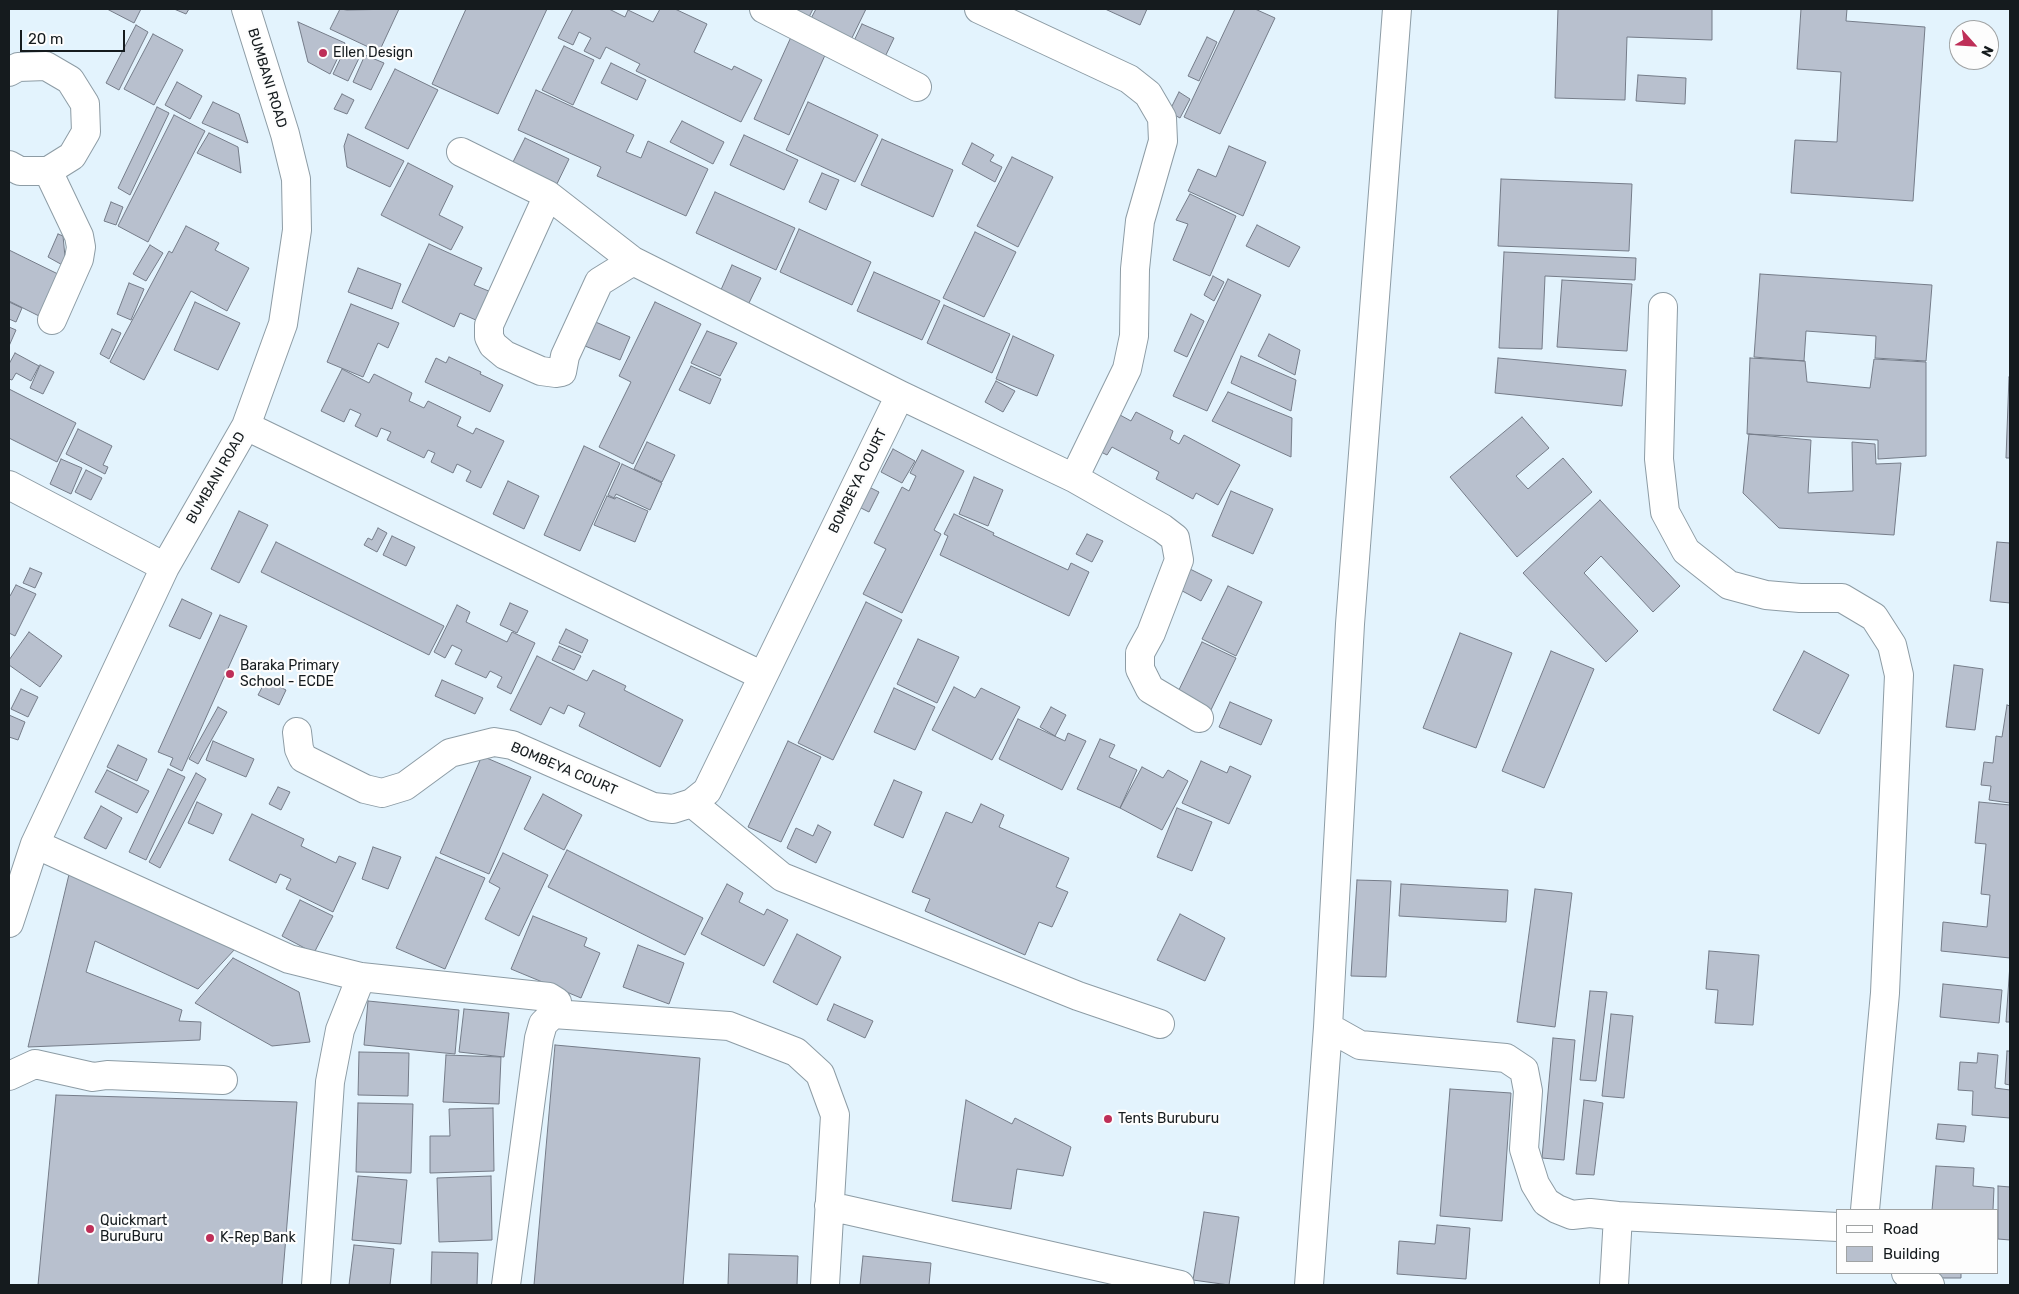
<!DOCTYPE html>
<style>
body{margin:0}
#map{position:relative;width:2019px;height:1294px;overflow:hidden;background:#e3f3fd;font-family:Rubik,sans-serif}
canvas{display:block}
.frame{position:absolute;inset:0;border:10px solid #151b1e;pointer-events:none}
.legend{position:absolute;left:1836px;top:1209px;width:162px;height:65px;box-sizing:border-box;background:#fdfdfd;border:1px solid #a0a3a4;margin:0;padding:6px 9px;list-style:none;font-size:15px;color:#151b1e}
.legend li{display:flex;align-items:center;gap:10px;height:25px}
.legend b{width:25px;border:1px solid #a0a3a4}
.north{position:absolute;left:1949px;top:20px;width:50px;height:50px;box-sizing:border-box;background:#fdfdfd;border:1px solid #a0a3a4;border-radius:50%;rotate:116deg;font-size:14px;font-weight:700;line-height:20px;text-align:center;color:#151b1e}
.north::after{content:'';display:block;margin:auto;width:18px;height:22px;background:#be2f58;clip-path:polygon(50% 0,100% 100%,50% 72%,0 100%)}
.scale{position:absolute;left:20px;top:30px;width:105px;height:22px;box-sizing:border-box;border:2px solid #151b1e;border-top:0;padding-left:6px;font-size:15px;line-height:18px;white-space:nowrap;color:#151b1e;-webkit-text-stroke:4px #fdfdfd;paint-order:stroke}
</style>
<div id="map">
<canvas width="2019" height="1294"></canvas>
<div class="frame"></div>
<ul class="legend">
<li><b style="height:6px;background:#fff"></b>Road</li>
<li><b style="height:14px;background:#b8c0ce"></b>Building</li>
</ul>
<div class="north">N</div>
<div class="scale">20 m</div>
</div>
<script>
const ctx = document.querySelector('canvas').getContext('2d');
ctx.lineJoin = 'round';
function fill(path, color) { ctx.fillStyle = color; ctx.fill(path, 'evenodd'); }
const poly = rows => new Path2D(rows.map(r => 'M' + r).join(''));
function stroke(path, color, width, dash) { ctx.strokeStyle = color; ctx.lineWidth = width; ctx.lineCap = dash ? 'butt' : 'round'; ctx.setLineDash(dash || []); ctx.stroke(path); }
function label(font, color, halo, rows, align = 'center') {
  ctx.font = font + ' Rubik,sans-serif'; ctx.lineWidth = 4.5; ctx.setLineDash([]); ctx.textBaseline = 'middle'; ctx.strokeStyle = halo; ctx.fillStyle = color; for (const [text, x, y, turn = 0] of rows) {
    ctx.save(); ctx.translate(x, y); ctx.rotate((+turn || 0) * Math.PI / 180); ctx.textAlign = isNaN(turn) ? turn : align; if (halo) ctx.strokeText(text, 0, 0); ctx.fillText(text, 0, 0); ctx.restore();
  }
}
const building = poly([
 [107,9,141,9,134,23,107,9],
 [174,9,189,9,186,14,174,9],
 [340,9,347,10,399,9,379,52,330,29,340,9],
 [466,9,547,9,498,114,432,84,466,9],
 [573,9,609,9,625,17,628,10,653,22,660,9,675,9,707,24,694,52,732,70,734,66,762,80,741,122,636,71,640,64,606,47,600,59,584,51,591,38,579,32,573,45,558,38,573,9],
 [793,9,813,9,809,17,793,9],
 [816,9,866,9,848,46,807,26,816,9],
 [1105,9,1147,9,1140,25,1105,9],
 [1235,9,1255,9,1275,18,1220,134,1184,117,1235,9],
 [1558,9,1712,9,1712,40,1627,37,1625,100,1555,98,1558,9],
 [1801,9,1847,9,1846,21,1925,27,1913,201,1791,193,1795,140,1837,142,1841,72,1797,69,1801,9],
 [298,22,345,43,330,74,308,62,298,22],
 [862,24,894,38,884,59,852,45,862,24],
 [136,25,148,32,119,90,106,83,136,25],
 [153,34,183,50,154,105,124,89,153,34],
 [791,37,826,53,789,135,754,119,791,37],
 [1207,37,1217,42,1199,81,1188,76,1207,37],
 [564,46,594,60,573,105,542,90,564,46],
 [346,47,361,54,348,81,333,74,346,47],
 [365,55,384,63,371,90,353,82,365,55],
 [611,63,646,80,637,100,601,83,611,63],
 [395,69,438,90,408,149,365,128,395,69],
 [1638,75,1686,78,1685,104,1636,101,1638,75],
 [177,82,202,96,190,119,165,105,177,82],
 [536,90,634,135,626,152,641,158,648,141,708,169,686,216,597,176,601,167,518,130,536,90],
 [1179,92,1190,99,1180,118,1169,112,1179,92],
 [342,94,354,100,347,114,334,109,342,94],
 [213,102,239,114,248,143,202,123,213,102],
 [808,102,878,135,855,182,786,150,808,102],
 [157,107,169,113,130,195,118,188,157,107],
 [174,115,205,131,148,242,118,226,174,115],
 [682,121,724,142,713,164,670,142,682,121],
 [209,133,238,147,241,173,197,153,209,133],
 [348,134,404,161,390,187,347,167,344,146,348,134],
 [744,135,798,160,784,190,730,165,744,135],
 [525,138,569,159,553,192,508,172,525,138],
 [882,139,953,170,933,217,861,185,882,139],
 [972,143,994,155,990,161,1002,167,995,182,962,164,972,143],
 [1229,146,1266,162,1243,216,1188,191,1198,169,1216,177,1229,146],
 [1012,157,1053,177,1018,247,977,226,1012,157],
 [408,163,453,186,439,215,463,227,451,250,381,215,408,163],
 [822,173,839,180,826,210,809,202,822,173],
 [1501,179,1632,184,1629,251,1498,246,1501,179],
 [715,192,795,228,776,270,696,233,715,192],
 [1190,194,1236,216,1210,276,1173,260,1188,224,1176,220,1190,194],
 [111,202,123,207,116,225,104,221,111,202],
 [1257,225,1300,247,1289,267,1246,246,1257,225],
 [186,226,219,243,215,250,249,268,227,311,191,291,144,380,110,362,169,251,172,253,186,226],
 [799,229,871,262,852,305,780,272,799,229],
 [975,232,1016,252,984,317,943,298,975,232],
 [58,234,63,236,66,267,48,257,58,234],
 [429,244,482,268,474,285,491,292,478,321,460,313,454,327,402,302,429,244],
 [150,245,163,253,146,281,133,274,150,245],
 [9,250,62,276,41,317,9,301,9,250],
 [1504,252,1636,258,1635,280,1545,276,1542,349,1499,348,1504,252],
 [732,265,761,278,748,305,720,292,732,265],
 [358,268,401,284,392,309,348,292,358,268],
 [874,272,940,301,922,340,857,311,874,272],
 [1760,274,1932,285,1926,361,1875,358,1876,336,1806,331,1804,361,1754,357,1760,274],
 [1213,276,1224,282,1214,301,1204,295,1213,276],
 [1228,279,1261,295,1207,411,1173,396,1228,279],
 [1562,280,1632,284,1627,351,1557,347,1562,280],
 [129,283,144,289,131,320,117,314,129,283],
 [9,302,22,308,16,322,9,319,9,302],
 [195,302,240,323,218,370,174,350,195,302],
 [655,302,701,324,633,464,599,447,631,382,619,376,655,302],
 [351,304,399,323,388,348,378,343,363,377,327,362,351,304],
 [944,305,1010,334,992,373,927,343,944,305],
 [1191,314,1204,321,1187,357,1174,351,1191,314],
 [591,320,630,337,620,360,580,344,591,320],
 [9,327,16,330,9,346,9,327],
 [112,329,121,333,109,359,100,354,112,329],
 [707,331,737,343,720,376,691,363,707,331],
 [1269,334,1300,350,1295,375,1258,356,1269,334],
 [1013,336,1054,355,1037,396,996,379,1013,336],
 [15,353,39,366,31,381,16,373,12,380,9,379,9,364,15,353],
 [1241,356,1296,380,1291,411,1231,383,1241,356],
 [449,357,481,372,480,374,503,385,490,412,425,382,436,358,446,363,449,357],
 [1498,358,1626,370,1622,406,1495,393,1498,358],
 [1750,358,1805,361,1807,382,1870,388,1874,359,1926,362,1926,456,1878,459,1878,440,1747,434,1750,358],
 [40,365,54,372,43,394,30,388,40,365],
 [691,366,721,379,710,404,679,390,691,366],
 [342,369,369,383,374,374,412,393,409,401,424,408,428,401,461,417,457,426,473,434,476,428,504,441,481,488,466,481,471,471,457,464,453,473,431,462,435,453,428,450,424,458,387,440,391,432,381,428,377,437,355,426,361,414,350,409,344,422,321,411,342,369],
 [2009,377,2010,377,2010,458,2006,458,2009,377],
 [996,381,1015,391,1003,412,985,402,996,381],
 [9,389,76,423,57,462,9,438,9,389],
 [1228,392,1292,418,1291,457,1212,421,1228,392],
 [1109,409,1131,421,1136,412,1173,431,1170,439,1179,444,1184,435,1240,465,1218,505,1196,493,1193,499,1156,479,1159,472,1112,447,1107,455,1089,446,1109,409],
 [1522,417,1549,448,1516,476,1528,489,1563,458,1592,492,1517,557,1450,477,1522,417],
 [78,429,112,446,103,465,108,467,105,474,66,454,78,429],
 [1749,434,1811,440,1808,493,1853,491,1852,442,1875,444,1876,464,1901,463,1894,535,1779,528,1743,493,1749,434],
 [647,442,675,455,662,482,634,469,647,442],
 [584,446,620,463,580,551,544,535,584,446],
 [893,449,915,461,902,483,881,472,893,449],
 [922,450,964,471,934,530,941,534,902,613,863,594,886,549,874,543,902,487,909,491,916,476,910,473,922,450],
 [61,459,82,468,71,494,50,484,61,459],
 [622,464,662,483,650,510,616,494,614,498,608,495,622,464],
 [86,470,102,478,91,500,75,492,86,470],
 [974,477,1003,490,988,526,959,514,974,477],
 [508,481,539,496,524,529,493,514,508,481],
 [863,484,879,492,869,512,853,504,863,484],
 [1231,491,1273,509,1253,554,1212,536,1231,491],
 [607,496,615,499,616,497,648,511,635,542,594,525,607,496],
 [1600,500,1680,586,1653,612,1601,556,1584,573,1638,631,1606,662,1523,573,1600,500],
 [239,511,268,525,239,583,211,569,239,511],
 [954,514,994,533,993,535,1068,570,1071,563,1089,572,1069,616,940,555,948,536,944,534,954,514],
 [378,528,387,533,377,552,364,545,368,538,372,540,378,528],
 [1087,534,1103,541,1092,562,1076,554,1087,534],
 [392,536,415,547,406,566,383,555,392,536],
 [276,542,444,626,429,655,261,572,276,542],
 [1997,542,2010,543,2010,603,1990,601,1997,542],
 [1184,566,1212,580,1201,601,1173,586,1184,566],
 [30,568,42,573,35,588,23,583,30,568],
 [16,585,36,594,15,636,9,633,9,595,10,596,16,585],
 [1228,586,1262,602,1236,656,1202,639,1228,586],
 [182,599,212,613,200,639,169,626,182,599],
 [866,602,902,620,833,760,798,743,866,602],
 [510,603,528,611,517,633,500,625,510,603],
 [457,605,470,612,466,622,507,642,512,632,535,643,511,694,497,687,502,677,490,671,486,678,455,664,462,650,452,645,445,658,434,652,457,605],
 [220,615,247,626,182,771,170,765,173,758,158,752,220,615],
 [566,629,588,640,582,653,559,643,566,629],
 [29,632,62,656,40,687,9,665,9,660,29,632],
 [1460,633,1512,653,1476,748,1423,728,1460,633],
 [918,639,959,657,937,703,897,684,918,639],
 [1202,642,1236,658,1210,712,1176,696,1202,642],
 [559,646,581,656,574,670,552,660,559,646],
 [1551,651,1594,669,1544,788,1502,771,1551,651],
 [1804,651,1849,675,1819,734,1773,710,1804,651],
 [537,656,587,681,593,670,626,686,624,690,683,720,660,767,579,726,585,713,568,705,564,714,550,707,541,725,510,710,537,656],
 [1954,665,1983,669,1975,730,1946,727,1954,665],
 [266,680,286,690,279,705,258,695,266,680],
 [442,680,483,698,475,714,435,696,442,680],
 [954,687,975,698,981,688,1020,707,992,760,932,730,954,687],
 [894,688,935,707,915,750,874,732,894,688],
 [21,689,38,697,28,717,11,709,21,689],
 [1230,702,1272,720,1261,745,1219,727,1230,702],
 [2007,705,2010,706,2010,803,1989,800,1991,786,1981,785,1984,762,1993,763,1996,736,2002,737,2007,705],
 [218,707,227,712,198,764,189,759,218,707],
 [1051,707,1066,715,1055,736,1040,727,1051,707],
 [9,715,25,722,18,740,9,737,9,715],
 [1018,719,1065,741,1068,733,1086,741,1062,790,999,759,1018,719],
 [1100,739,1115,745,1109,757,1137,770,1120,808,1077,789,1100,739],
 [213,741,254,759,246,777,206,760,213,741],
 [788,741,821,757,781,842,748,827,788,741],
 [118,745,147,759,137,781,107,767,118,745],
 [482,756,531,777,489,874,440,853,482,756],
 [1201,761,1227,773,1230,766,1251,776,1229,824,1182,803,1201,761],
 [1142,767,1163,778,1168,770,1188,781,1162,830,1120,808,1142,767],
 [168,769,185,777,146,860,129,852,168,769],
 [107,770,149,791,137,813,95,792,107,770],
 [196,773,206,779,160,868,149,862,196,773],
 [894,780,922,792,903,838,874,825,894,780],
 [278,787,290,792,281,810,269,804,278,787],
 [543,794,582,815,564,850,524,829,543,794],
 [197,802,222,814,213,834,188,823,197,802],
 [1979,802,2010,805,2010,958,1941,951,1943,922,1987,927,1990,895,1981,894,1986,844,1975,843,1979,802],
 [981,804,1004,815,999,827,1069,858,1056,887,1068,892,1052,927,1039,922,1025,955,925,911,930,899,912,892,946,812,972,823,981,804],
 [101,806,122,818,106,849,84,838,101,806],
 [1177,808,1212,822,1192,871,1157,857,1177,808],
 [252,814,304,839,301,846,336,863,339,856,356,863,333,912,286,889,291,879,280,874,276,883,229,860,252,814],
 [818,825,831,832,816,863,787,848,796,828,813,836,818,825],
 [373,847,401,857,388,889,362,879,373,847],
 [567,850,703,918,685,955,548,887,567,850],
 [503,853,548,875,519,936,485,919,500,888,489,882,503,853],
 [436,857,485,878,445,969,396,948,436,857],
 [71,866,235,949,198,989,95,941,86,972,182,1010,179,1021,201,1022,200,1040,28,1047,71,866],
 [1357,880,1391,881,1386,977,1351,976,1357,880],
 [727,884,743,893,739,902,764,915,767,909,788,920,764,966,701,934,727,884],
 [1401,884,1508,890,1506,922,1399,916,1401,884],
 [1535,889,1572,893,1555,1027,1517,1022,1535,889],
 [300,900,333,916,314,953,282,936,300,900],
 [1180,914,1225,938,1205,981,1157,960,1180,914],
 [533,916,587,938,584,946,600,953,581,998,511,969,533,916],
 [797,934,841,957,817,1005,773,982,797,934],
 [638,945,684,963,669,1004,623,987,638,945],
 [1709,951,1759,955,1753,1025,1715,1023,1718,990,1706,989,1709,951],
 [233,958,299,992,310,1042,272,1046,195,1003,233,958],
 [2010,964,2010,1022,2006,1022,2010,964],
 [1943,984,2002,990,1999,1023,1940,1017,1943,984],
 [1590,991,1607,992,1596,1081,1580,1080,1590,991],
 [368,1001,459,1010,455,1054,364,1045,368,1001],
 [834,1004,873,1021,865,1038,827,1020,834,1004],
 [464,1009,509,1013,504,1057,459,1052,464,1009],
 [1611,1014,1633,1016,1624,1098,1602,1096,1611,1014],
 [1553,1038,1575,1040,1564,1160,1542,1158,1553,1038],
 [555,1045,700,1058,683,1285,534,1285,555,1045],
 [2007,1051,2010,1051,2010,1085,2005,1084,2007,1051],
 [359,1052,409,1053,408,1096,358,1095,359,1052],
 [1978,1053,1998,1055,1995,1088,2010,1090,2010,1118,1972,1115,1973,1091,1958,1090,1960,1062,1977,1063,1978,1053],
 [446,1055,501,1057,499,1104,443,1102,446,1055],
 [1450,1089,1511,1093,1502,1221,1440,1216,1450,1089],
 [56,1095,297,1102,282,1285,38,1285,56,1095],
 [966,1100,1012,1124,1015,1118,1071,1147,1063,1176,1017,1169,1011,1209,952,1201,966,1100],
 [1584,1100,1603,1103,1594,1175,1576,1174,1584,1100],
 [358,1103,413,1104,411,1173,356,1172,358,1103],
 [493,1108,494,1171,430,1173,430,1136,450,1136,449,1109,493,1108],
 [1938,1124,1966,1126,1964,1142,1936,1139,1938,1124],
 [1936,1166,1974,1168,1973,1186,1994,1188,1993,1210,1932,1210,1936,1166],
 [358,1176,407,1180,401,1244,352,1240,358,1176],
 [491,1176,492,1240,439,1242,437,1178,491,1176],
 [1998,1186,2010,1187,2010,1240,1998,1239,1998,1186],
 [1204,1212,1239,1217,1229,1285,1193,1280,1204,1212],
 [1437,1225,1470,1228,1466,1279,1397,1274,1399,1241,1435,1244,1437,1225],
 [354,1245,394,1249,390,1285,349,1285,354,1245],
 [432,1252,478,1253,477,1285,431,1285,432,1252],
 [729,1254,798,1256,797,1285,728,1285,729,1254],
 [863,1256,931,1263,929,1285,860,1285,863,1256],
 [1935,1273,1961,1273,1961,1278,1935,1278,1935,1273]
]);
fill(building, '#b8c0ce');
stroke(building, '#757c89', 1);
const minor = poly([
 [764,9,917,87],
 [979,9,1129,79,1148,94,1162,118,1163,141,1140,221,1135,269,1134,336,1127,369,1074,478],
 [9,72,18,67,46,66,70,80,85,104,86,132,72,156,48,171,20,171,9,165],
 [461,152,548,195,633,261,900,395,1074,478,1162,528,1175,538,1179,560,1151,633,1140,653,1140,669,1150,689,1199,718],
 [48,171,79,236,81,247,79,259,52,320],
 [548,195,489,325,489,337,493,345,505,355,541,371,556,373,562,372,565,356,599,282,633,261],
 [1663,307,1659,459,1665,512,1686,551,1729,585,1766,595,1800,598,1842,598,1874,617,1892,645,1899,675,1885,993,1865,1210],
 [246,426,763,676],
 [9,485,165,567],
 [297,732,299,749,303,758,365,789,382,793,405,786,450,753,494,742,512,745,653,807,673,809,692,803,707,791,900,395],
 [692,803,782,877,1078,996,1160,1024],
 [35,844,289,959,361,977,549,997,557,1002,553,1014],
 [9,923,35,844,165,567,246,426,283,324,297,230,296,179,285,134,246,9],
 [1328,1027,1360,1045,1506,1058,1524,1070,1528,1091,1524,1149,1535,1184,1546,1202,1557,1209,1572,1215,1590,1213,1618,1216,1838,1227],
 [9,1076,35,1064,93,1077,107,1075,223,1080],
 [829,1206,1180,1285],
 [1906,1273,1930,1285],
 [316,1285,330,1082,340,1030,361,977],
 [506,1285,539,1038,543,1024,553,1014,729,1026,796,1052,820,1074,835,1115,825,1285],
 [1309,1285,1328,1027,1350,624,1397,9],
 [1614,1285,1618,1216]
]);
stroke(minor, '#8d9ca5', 30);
stroke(minor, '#fff', 28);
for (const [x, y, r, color] of [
 [323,53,5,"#be2f58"],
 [230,674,5,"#be2f58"],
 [1108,1119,5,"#be2f58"],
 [90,1229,5,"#be2f58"],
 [210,1238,5,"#be2f58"]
]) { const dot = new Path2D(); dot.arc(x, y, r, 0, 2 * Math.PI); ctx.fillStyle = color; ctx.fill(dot); stroke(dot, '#fdfdfd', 2); }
label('14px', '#151b1e', '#fdfdfd', [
 ["Ellen Design",333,53],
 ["Baraka Primary",240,666],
 ["School - ECDE",240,682],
 ["Tents Buruburu",1118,1119],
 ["Quickmart",100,1221],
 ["BuruBuru",100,1237],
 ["K-Rep Bank",220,1238]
], 'left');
label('14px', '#151b1e', '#fdfdfd', [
 ["BUMBANI ROAD",267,78,73],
 ["BUMBANI ROAD",216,478,-60],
 ["BOMBEYA COURT",858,481,-64],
 ["BOMBEYA COURT",564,769,23]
]);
</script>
